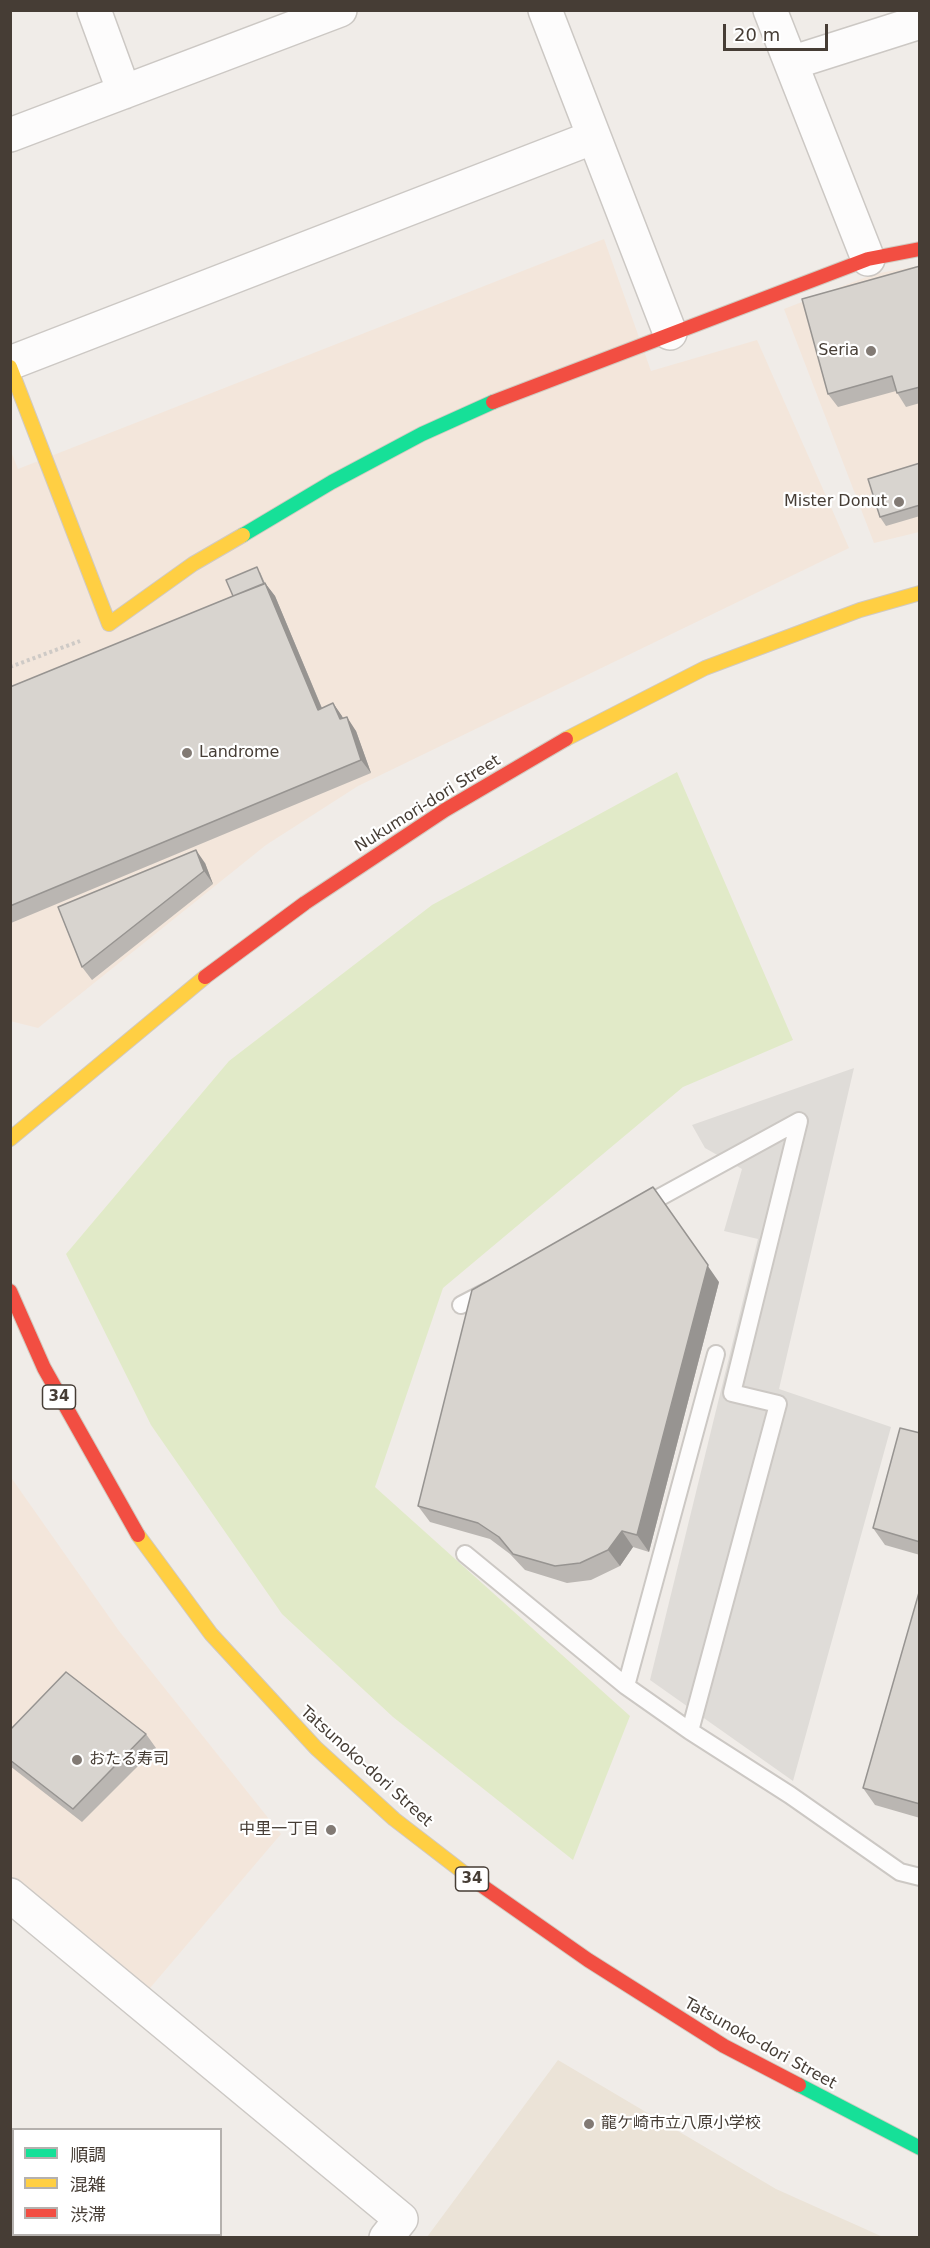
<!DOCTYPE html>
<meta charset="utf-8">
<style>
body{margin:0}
#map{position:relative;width:930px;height:2248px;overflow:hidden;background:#f0ece8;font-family:"DejaVu Sans","Noto Sans JP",sans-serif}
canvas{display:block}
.frame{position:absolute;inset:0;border:12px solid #463d35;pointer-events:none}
.legend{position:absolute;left:12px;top:2128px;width:210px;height:108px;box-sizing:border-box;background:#fff;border:2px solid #b5b1ae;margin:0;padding:8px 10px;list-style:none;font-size:18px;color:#463d35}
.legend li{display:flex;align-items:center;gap:12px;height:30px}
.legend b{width:30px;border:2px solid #b5b1ae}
.scale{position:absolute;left:723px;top:24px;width:105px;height:27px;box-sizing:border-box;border:3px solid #463d35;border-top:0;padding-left:8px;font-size:18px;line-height:21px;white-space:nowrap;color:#463d35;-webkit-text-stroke:4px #fff;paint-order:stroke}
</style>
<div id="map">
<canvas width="930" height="2248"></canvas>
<div class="frame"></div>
<ul class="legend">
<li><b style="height:8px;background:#16e098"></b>順調</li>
<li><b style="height:8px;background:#ffcf43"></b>混雑</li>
<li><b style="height:8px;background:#f24e42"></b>渋滞</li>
</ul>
<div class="scale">20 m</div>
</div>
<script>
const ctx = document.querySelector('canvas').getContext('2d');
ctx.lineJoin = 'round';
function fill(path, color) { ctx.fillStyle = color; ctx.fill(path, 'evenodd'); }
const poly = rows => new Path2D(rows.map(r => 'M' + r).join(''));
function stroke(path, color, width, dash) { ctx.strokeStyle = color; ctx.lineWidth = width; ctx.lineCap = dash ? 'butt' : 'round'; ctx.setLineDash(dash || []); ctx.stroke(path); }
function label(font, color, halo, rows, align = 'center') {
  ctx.font = font + ' "DejaVu Sans","Noto Sans JP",sans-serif'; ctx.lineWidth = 4.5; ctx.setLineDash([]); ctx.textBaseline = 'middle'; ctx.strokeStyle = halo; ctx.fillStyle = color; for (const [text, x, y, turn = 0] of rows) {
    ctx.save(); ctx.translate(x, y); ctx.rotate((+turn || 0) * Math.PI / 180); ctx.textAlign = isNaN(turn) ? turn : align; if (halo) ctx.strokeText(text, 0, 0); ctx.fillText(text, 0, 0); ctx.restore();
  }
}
fill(poly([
 [604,239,651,371,757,340,849,548,358,786,266,845,38,1028,10,1021,10,449,18,469],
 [919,266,919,532,874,543,784,309,874,274],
 [10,1476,119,1631,281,1834,139,2001,11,1889]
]), '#f3e6db');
fill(poly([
 [558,2060,776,2189,883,2237,427,2237]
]), '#ebe3d7');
fill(poly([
 [677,772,793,1040,683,1087,443,1288,375,1487,630,1716,573,1860,393,1717,282,1614,151,1425,66,1254,229,1061,432,905]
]), '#e1eac8');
fill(poly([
 [854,1068,779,1389,891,1427,793,1781,650,1680,758,1239,724,1231,742,1169,705,1148,692,1125]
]), '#dfdcd8');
const lane = poly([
 [642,1207,799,1121,732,1393,778,1404,690,1731,790,1795,900,1872,920,1877],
 [461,1305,488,1291],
 [465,1554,626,1686,690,1731],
 [626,1686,716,1354]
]);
const street = poly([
 [94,10,124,92],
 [545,10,670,333],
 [770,10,868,259],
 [791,63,920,22],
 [10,135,340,10],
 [10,363,594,137],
 [10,1895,401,2219,386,2238]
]);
const fast = poly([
 [243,535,332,482,422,434,493,402],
 [799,2085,920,2148]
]);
const slow = poly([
 [10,367,109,624,193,564,243,535],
 [566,739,705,668,860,610,920,593],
 [10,1139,205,977],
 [138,1535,211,1634,316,1748,394,1819,468,1876]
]);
const jam = poly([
 [493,402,868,259,920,249],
 [205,977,305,903,445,810,566,739],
 [10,1291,44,1368,138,1535],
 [468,1876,588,1960,724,2046,799,2085]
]);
stroke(lane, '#ccc8c4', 20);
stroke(street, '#ccc8c4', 36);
stroke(fast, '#d1cac0', 16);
stroke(slow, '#d1cac0', 16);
stroke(jam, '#d1cac0', 16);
stroke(poly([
 [10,667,80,641]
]), '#cecac6', 4, [3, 3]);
stroke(lane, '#fdfcfc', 16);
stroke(street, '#fdfcfc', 33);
stroke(fast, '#16e098', 14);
stroke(slow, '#ffcf43', 14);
stroke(jam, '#f24e42', 14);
fill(poly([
 [920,266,920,403,906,407,896,391,838,407,828,394],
 [920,463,920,516,886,526,880,517],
 [260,572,265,583,275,596,322,708,333,703,343,718,356,731,371,773,11,923,10,687,233,596],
 [205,863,213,884,92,980,82,967],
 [719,1282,649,1552,633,1547,620,1566,591,1580,567,1583,525,1570,510,1554,490,1539,430,1522,418,1506],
 [920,1433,920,1555,885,1545,873,1528],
 [920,1589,920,1818,875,1805,863,1788],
 [10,1730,146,1734,156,1748,82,1822,10,1766]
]), '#bab6b2');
fill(poly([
 [265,583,275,596,328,723,318,710],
 [333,703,342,716,349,733,340,719],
 [347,717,356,731,371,773,361,760],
 [196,850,205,863,213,884,204,871],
 [653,1187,719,1282,649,1552,637,1535],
 [622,1531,633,1547,620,1566,608,1550]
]), '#979491');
const building = poly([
 [920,266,920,387,897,393,892,376,828,394,802,299,920,266],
 [920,463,920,505,880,517,868,479,920,463],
 [257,567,264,584,233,596,226,580,257,567],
 [265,583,318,710,333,703,340,719,347,717,361,760,10,906,10,687,265,583],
 [196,850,204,871,82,967,58,907,196,850],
 [653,1187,708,1265,637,1535,622,1531,608,1550,580,1563,555,1566,513,1554,499,1537,478,1523,418,1506,472,1290,653,1187],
 [900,1428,920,1433,920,1542,873,1528,900,1428],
 [920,1589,920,1804,863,1788,920,1589],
 [66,1672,146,1734,73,1809,10,1760,10,1730,66,1672]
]);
fill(building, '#d8d4cf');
stroke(building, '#979491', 1.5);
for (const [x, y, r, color] of [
 [871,351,6,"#827a74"],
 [899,502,6,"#827a74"],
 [187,753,6,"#827a74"],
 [77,1760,6,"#827a74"],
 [331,1830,6,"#827a74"],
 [589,2124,6,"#827a74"]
]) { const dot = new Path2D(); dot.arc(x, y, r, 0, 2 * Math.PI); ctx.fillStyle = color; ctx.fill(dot); stroke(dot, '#fff', 2); }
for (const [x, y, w] of [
 [59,1397,33],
 [472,1879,33]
]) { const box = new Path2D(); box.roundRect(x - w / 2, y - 12, w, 24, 4.5); ctx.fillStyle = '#fff'; ctx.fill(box); stroke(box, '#463d35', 1.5); }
label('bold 15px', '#463d35', null, [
 ["34",59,1397],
 ["34",472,1879]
]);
label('16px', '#463d35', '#fff', [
 ["Seria",859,351],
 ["Mister Donut",887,502],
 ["Landrome",199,753,"left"],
 ["おたる寿司",89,1760,"left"],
 ["中里一丁目",319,1830],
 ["龍ケ崎市立八原小学校",601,2124,"left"]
], 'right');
label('16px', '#463d35', '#fff', [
 ["Nukumori-dori Street",428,804,-32],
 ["Tatsunoko-dori Street",366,1767,42],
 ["Tatsunoko-dori Street",760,2044,29]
]);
</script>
